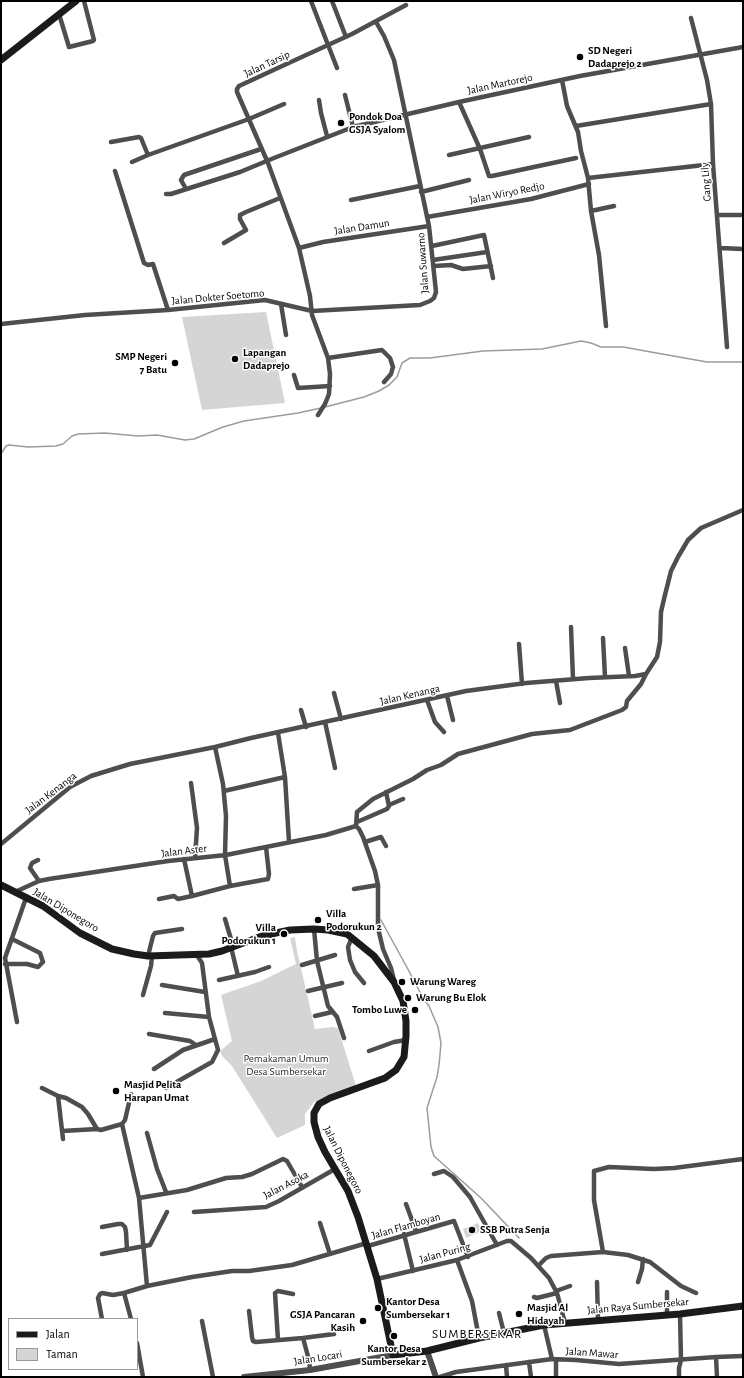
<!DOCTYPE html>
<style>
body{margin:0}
#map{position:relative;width:744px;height:1378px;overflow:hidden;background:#fff;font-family:"Alegreya Sans",sans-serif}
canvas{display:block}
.frame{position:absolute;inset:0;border:2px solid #000;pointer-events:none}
.legend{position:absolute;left:8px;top:1318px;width:130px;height:52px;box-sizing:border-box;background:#fff;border:1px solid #999;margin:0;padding:5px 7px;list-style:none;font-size:12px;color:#000}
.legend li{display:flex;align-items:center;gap:8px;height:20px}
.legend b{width:20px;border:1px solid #999}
</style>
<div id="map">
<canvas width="744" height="1378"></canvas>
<div class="frame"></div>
<ul class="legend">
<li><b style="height:5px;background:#1b1b1b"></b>Jalan</li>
<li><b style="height:11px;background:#d5d5d5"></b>Taman</li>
</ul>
</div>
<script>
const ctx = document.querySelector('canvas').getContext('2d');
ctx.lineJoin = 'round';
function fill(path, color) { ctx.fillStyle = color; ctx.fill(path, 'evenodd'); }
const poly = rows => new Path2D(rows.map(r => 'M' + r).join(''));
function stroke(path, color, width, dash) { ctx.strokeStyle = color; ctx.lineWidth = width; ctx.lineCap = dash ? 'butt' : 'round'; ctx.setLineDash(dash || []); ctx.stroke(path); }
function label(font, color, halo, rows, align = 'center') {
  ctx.font = font + ' "Alegreya Sans",sans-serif'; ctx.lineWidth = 3; ctx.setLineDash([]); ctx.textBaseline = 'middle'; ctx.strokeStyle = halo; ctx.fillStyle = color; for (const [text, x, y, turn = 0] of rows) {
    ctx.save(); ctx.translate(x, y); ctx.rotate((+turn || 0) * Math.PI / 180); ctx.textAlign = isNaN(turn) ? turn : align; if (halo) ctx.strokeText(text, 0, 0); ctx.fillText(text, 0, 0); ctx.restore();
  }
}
fill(poly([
 [266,312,285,403,202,410,182,317],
 [295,937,297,951,315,1029,332,1027,338,1028,356,1086,314,1102,305,1114,305,1125,277,1138,232,1066,222,1056,220,1051,232,1041,221,995,261,981,296,964,290,938],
 [478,1223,482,1231,466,1238,463,1229]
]), '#d5d5d5');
stroke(poly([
 [325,407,364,397,379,391,389,385,397,377,402,363,410,358,430,358,483,351,542,349,581,341,591,343,601,347,623,347,707,362,743,362],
 [1,454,6,446,9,445,28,447,56,446,63,444,72,436,78,434,105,433,138,436,157,435,185,440,194,439,223,427,244,421,298,413,321,408],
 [381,920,410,973,423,998,429,1006,438,1027,441,1043,439,1065,437,1077,427,1108,431,1147,434,1156,481,1198,519,1238]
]), '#9c9c9c', 1.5);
stroke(poly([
 [311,1,337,68],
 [332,1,346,37],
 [59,14,69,47,93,41,94,40,84,1],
 [691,18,707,80,711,104,713,164,727,347],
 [562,80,567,106,578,132,581,151,588,178,591,211,599,255,606,326],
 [345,95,353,127],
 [319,100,321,113,327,136],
 [459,102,480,149,489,176,492,176,576,158],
 [576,126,711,104],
 [111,142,139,137,141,138,148,155,249,119,284,104],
 [449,155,529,137],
 [132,162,148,155],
 [115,171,144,263,148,265,153,264,168,310],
 [588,178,713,164],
 [186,189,181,180,184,175,261,149],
 [421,192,469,180],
 [166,194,171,194,240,172,274,158,353,127,459,102,580,76,743,47],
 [351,200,420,186],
 [591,211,614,206],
 [717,215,743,215],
 [427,217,531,199,589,184],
 [224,243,246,230,240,219,240,215,246,212,280,198],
 [432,246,484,235,493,278],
 [299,248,323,242,429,226],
 [720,248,743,249],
 [433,260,487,252],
 [434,266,451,265,463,269,491,266],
 [281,304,286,335],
 [1,324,85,315,168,310,265,300,312,311,420,305,430,301,434,298,436,292,429,226,394,60,384,36,376,22],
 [328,358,382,350,390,358,393,367,391,374,384,382],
 [294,375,298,388,330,386],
 [318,415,325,404,329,394,330,374,328,358,312,315,310,296,299,248,268,163,237,92,237,89,239,86,280,67,352,34,406,5],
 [571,627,573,679],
 [603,638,605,677],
 [519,644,522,684],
 [625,648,629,676],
 [556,681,560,703],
 [334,693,341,719],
 [447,696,453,720],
 [427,700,435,722,444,732],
 [301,710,306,727],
 [325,722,335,768],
 [278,733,285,777,289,842],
 [191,783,197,828,195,858],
 [224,791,285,777],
 [389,805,403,799],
 [357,822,387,809,389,806,386,792],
 [356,826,357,812,373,799,413,779,427,770,441,765,458,754,532,734,570,730,622,710,626,707,627,701,641,684,646,674],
 [356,826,359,829,363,837,375,871,378,885,378,928,383,949,391,968,394,980],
 [365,842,381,837,386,846],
 [1,844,70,787,91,776,130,764,215,747,251,738,466,691,526,683,589,678,635,676,646,674,657,657,660,642,661,612,664,599,671,571,678,557,688,540,701,528,743,510],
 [184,859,192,896,230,886,225,855,226,816,223,784,215,747],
 [38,860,32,863,30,868,39,881],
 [230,886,268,879,269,874,266,847],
 [354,889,378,885],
 [15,892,39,881,49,879,168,861,226,855,326,835,356,826],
 [159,899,174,896,178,899,192,896],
 [225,919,233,946],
 [314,929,317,961,328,1006,337,1017,344,1038],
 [352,937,348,947,350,960,355,972,364,983],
 [231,947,238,976],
 [148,956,153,936,155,933,182,929],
 [5,964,27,964,38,967,43,962,40,953,12,939],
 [302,965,335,955],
 [219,980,255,972,269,967],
 [162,985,205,992],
 [308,991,342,983],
 [143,995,151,966,152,956],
 [165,1013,209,1017],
 [315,1016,332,1012],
 [17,1022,5,958,26,898],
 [149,1034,190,1041,196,1045],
 [369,1051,394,1042,406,1040],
 [154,1069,183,1050,215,1039],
 [42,1088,58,1096,66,1098,82,1107,88,1114,97,1129],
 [166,1088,212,1062,218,1050,209,1017,202,963,196,954],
 [131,1094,125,1120,122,1124,139,1198,147,1286],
 [58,1096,63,1139],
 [62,1131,97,1129,101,1130,122,1124],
 [147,1133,157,1169,166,1192],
 [434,1174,444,1171,453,1177,470,1197,497,1245],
 [139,1198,187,1190,226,1178,242,1177,252,1174,283,1159,287,1161,302,1187],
 [406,1204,416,1231],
 [194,1212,266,1207,279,1201,335,1169],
 [320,1223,330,1254],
 [102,1227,118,1224,122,1224,125,1227,126,1232,127,1250],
 [404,1234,413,1271],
 [368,1246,454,1221,468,1257],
 [603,1252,594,1200,594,1171,609,1167,654,1169,674,1168,743,1159],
 [102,1254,150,1245,167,1212],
 [457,1260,472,1301,479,1338],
 [539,1265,546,1258,551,1256,603,1252,628,1255,650,1262,681,1286,696,1293],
 [377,1279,457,1260,507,1241,511,1241,531,1258,549,1278,557,1293,565,1323],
 [597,1282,598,1320],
 [638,1282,642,1269,643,1259],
 [556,1291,570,1286],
 [667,1292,667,1315],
 [534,1297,537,1298,557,1293],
 [249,1311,252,1337,253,1341,256,1342,303,1338,309,1360,310,1370],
 [499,1313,504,1333],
 [102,1319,98,1298,100,1294,102,1293,113,1295,124,1293],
 [131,1319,124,1293,147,1286,192,1277,232,1271,249,1271,292,1265,367,1243],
 [202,1321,213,1377],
 [544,1325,552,1359],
 [303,1338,334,1334],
 [278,1340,275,1293,278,1291,293,1294],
 [137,1343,143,1377],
 [716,1357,717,1377],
 [556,1359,556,1377],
 [529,1362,531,1377],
 [506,1365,507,1377],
 [440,1377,456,1372,552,1359,576,1360,619,1364,716,1357,743,1356],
 [679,1377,679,1368,681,1360,680,1314]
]), '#4e4e4e', 4.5);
stroke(poly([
 [427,1351,436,1377],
 [244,1377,310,1370,393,1355]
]), '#4e4e4e', 6);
stroke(poly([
 [1,60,76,1],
 [1,885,43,906,80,933,112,949,134,954,148,956,209,954,222,951,262,936,290,930,314,929,328,930,347,934,374,956,394,982,403,1001,406,1021,406,1036,404,1057,396,1070,385,1078,330,1098,319,1104,314,1113,314,1122,318,1137,325,1152,348,1191,358,1217,377,1279,393,1355,427,1351,479,1338,544,1325,680,1314,743,1306]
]), '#1b1b1b', 7);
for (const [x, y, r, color] of [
 [580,57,4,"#000"],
 [341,123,4,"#000"],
 [235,359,4,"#000"],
 [175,363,4,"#000"],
 [318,920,4,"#000"],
 [284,934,4,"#000"],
 [402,982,4,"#000"],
 [408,998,4,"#000"],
 [415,1010,4,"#000"],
 [116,1091,4,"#000"],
 [472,1230,4,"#000"],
 [378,1308,4,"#000"],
 [519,1314,4,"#000"],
 [363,1321,4,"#000"],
 [394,1336,4,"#000"]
]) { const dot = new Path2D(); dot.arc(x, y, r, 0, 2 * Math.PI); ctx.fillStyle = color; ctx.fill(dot); stroke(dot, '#fff', 1.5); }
label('bold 11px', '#000', '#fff', [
 ["SD Negeri",588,51],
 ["Dadaprejo 2",588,64],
 ["Pondok Doa",349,117],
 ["GSJA Syalom",349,130],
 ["Lapangan",243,353],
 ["Dadaprejo",243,366],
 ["SMP Negeri",167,357,"right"],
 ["7 Batu",167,370,"right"],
 ["Villa",326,914],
 ["Podorukun 2",326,927],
 ["Villa",276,928,"right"],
 ["Podorukun 1",276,941,"right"],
 ["Warung Wareg",410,982],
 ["Warung Bu Elok",416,998],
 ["Tombo Luwe",407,1010,"right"],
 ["Masjid Pelita",124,1085],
 ["Harapan Umat",124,1098],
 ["SSB Putra Senja",480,1230],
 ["Kantor Desa",386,1302],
 ["Sumbersekar 1",386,1315],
 ["Masjid Al",527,1308],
 ["Hidayah",527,1321],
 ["GSJA Pancaran",355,1315,"right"],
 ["Kasih",355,1328,"right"],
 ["Kantor Desa",394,1349,"center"],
 ["Sumbersekar 2",394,1362,"center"]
], 'left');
label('11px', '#000', '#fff', [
 ["Jalan Tarsip",267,64,-25],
 ["Jalan Martorejo",500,84,-12],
 ["Gang Lily",706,182,-94],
 ["Jalan Wiryo Redjo",507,193,-11],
 ["Jalan Damun",362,227,-9],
 ["Jalan Suwarno",423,263,-94],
 ["Jalan Dokter Soetomo",218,297,-5],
 ["Jalan Kenanga",410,695,-13],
 ["Jalan Kenanga",51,793,-37],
 ["Jalan Aster",184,851,-7],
 ["Jalan Diponegoro",66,910,31],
 ["Jalan Diponegoro",343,1160,63],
 ["Jalan Asoka",286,1185,-27],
 ["Jalan Flamboyan",406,1226,-16],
 ["Jalan Puring",445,1253,-15],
 ["Jalan Raya Sumbersekar",638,1306,-5],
 ["Jalan Mawar",592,1353,4],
 ["Jalan Locari",318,1358,-9]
]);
label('11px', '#2c2c2c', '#fff', [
 ["Pemakaman Umum",286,1059],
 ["Desa Sumbersekar",286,1072]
]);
ctx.letterSpacing = '1px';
label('13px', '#000', '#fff', [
 ["SUMBERSEKAR",477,1334]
]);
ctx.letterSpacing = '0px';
</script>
